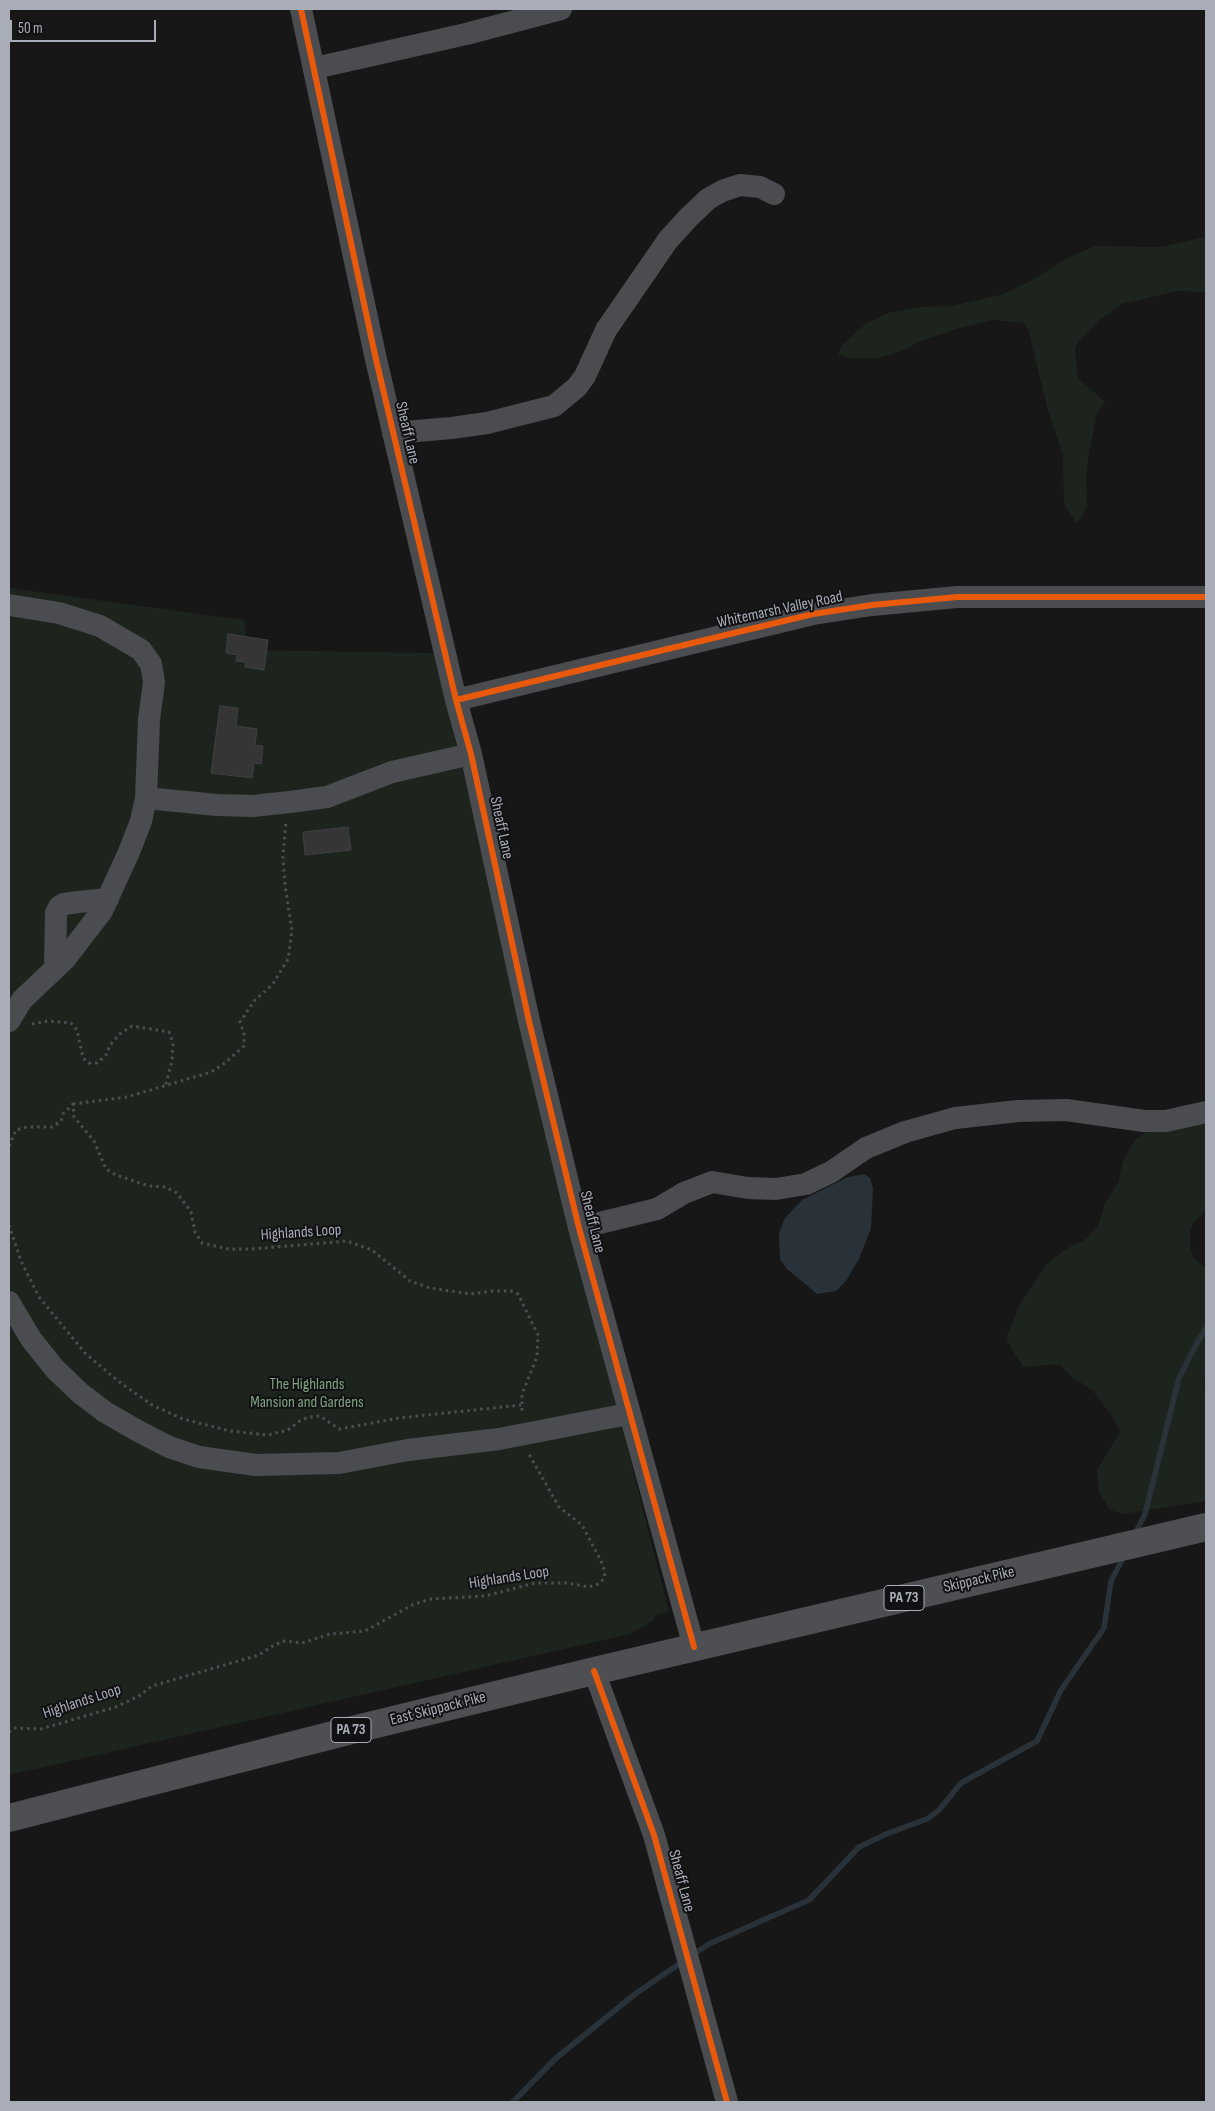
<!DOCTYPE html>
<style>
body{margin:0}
#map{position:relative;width:1215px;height:2111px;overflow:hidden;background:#171717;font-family:"Sofia Sans Condensed",sans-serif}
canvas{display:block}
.frame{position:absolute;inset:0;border:10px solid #a8adb8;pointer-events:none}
.scale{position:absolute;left:10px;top:20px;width:146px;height:22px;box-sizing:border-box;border:2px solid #a8adb8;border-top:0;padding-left:6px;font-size:15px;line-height:18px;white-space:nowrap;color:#a8adb8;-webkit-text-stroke:4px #111113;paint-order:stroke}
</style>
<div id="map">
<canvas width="1215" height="2111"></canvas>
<div class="frame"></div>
<div class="scale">50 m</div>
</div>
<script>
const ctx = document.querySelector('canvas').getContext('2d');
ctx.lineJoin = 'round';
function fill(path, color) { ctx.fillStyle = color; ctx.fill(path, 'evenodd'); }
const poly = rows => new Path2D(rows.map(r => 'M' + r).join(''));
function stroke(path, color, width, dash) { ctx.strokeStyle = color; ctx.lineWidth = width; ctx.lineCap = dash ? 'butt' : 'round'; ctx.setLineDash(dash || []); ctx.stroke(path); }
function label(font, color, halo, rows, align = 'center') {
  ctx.font = font + ' "Sofia Sans Condensed",sans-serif'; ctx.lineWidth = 4; ctx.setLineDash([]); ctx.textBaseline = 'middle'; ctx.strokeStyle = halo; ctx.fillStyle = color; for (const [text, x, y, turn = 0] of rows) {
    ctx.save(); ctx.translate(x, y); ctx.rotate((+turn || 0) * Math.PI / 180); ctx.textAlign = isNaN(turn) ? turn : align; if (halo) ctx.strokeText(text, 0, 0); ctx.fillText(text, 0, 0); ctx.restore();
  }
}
fill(poly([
 [1206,237,1206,292,1177,291,1122,304,1099,320,1078,341,1075,349,1078,378,1105,402,1097,414,1089,453,1086,475,1087,505,1081,519,1076,523,1064,504,1063,455,1048,410,1028,329,1024,323,993,320,955,329,917,343,900,352,878,358,848,358,838,354,843,344,867,323,888,313,919,307,952,306,1003,294,1033,280,1065,259,1096,246,1161,247],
 [9,588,244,620,248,650,435,653,567,1211,669,1612,655,1615,654,1620,630,1634,9,1775],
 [1206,1120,1206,1210,1193,1224,1190,1231,1191,1251,1194,1258,1206,1268,1206,1357,1204,1386,1206,1390,1206,1501,1123,1514,1110,1510,1099,1492,1097,1470,1120,1432,1114,1419,1093,1391,1071,1376,1059,1364,1023,1367,1008,1343,1007,1336,1020,1304,1047,1263,1066,1249,1086,1239,1098,1227,1105,1203,1118,1183,1123,1162,1134,1141,1146,1132]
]), '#1d241e');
fill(poly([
 [864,1174,870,1178,873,1188,871,1228,859,1259,846,1281,836,1291,817,1294,787,1269,780,1259,779,1233,785,1218,802,1200,848,1177]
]), '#2a3239');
stroke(poly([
 [1135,1534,1145,1514,1179,1378,1197,1343,1206,1328],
 [692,1955,709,1944,809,1900,859,1847,886,1834,927,1819,939,1810,961,1783,1037,1741,1061,1690,1104,1628,1111,1581,1124,1556],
 [513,2102,555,2059,635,1994,682,1962]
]), '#2a3239', 5.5);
const building = poly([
 [228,634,268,640,264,670,245,667,246,662,236,661,237,655,226,653,228,634],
 [220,706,238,708,236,726,257,729,255,745,263,746,261,764,254,763,252,778,211,773,220,706],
 [348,827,351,850,305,855,303,832,348,827]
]);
fill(building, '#353536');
stroke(building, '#3f4043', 1);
stroke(poly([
 [32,1024,48,1021,71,1023,77,1030,83,1058,89,1063,97,1063,106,1055,110,1045,121,1033,132,1026,169,1032,173,1043,172,1061,165,1087],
 [73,1104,127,1097,211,1072,225,1063,244,1046,244,1033,240,1022,254,1001,273,984,288,959,292,931,285,885,283,857,286,821],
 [9,1146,16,1130,27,1127,52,1127,61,1121,63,1114,73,1104,74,1117,94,1141,106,1169,116,1175,149,1186,165,1187,177,1193,191,1212,195,1232,202,1243,228,1249,252,1249,347,1241,372,1250,410,1281,430,1288,471,1294,493,1291,511,1291,518,1294,538,1335,537,1357,522,1394,522,1413],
 [9,1225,21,1261,39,1297,85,1353,118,1381,152,1405,183,1419,230,1431,268,1435,288,1430,301,1420,310,1417,320,1416,339,1429,399,1418,521,1405],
 [9,1732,14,1728,41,1729,116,1707,139,1696,152,1686,259,1655,274,1645,285,1641,302,1643,330,1634,365,1631,414,1604,431,1599,485,1596,535,1583,567,1583,589,1587,598,1584,604,1579,605,1572,601,1561,582,1525,559,1507,529,1454]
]), '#4d4e52', 3, [2.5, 4]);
stroke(poly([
 [301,9,375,355,456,700,471,754,529,1021,579,1228,694,1647],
 [315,68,466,34,561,9],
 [393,433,452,428,487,423,554,406,577,387,585,376,606,330,668,240,688,218,708,199,722,191,740,185,760,187,774,194],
 [9,605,59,613,100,626,141,650,151,664,154,682,149,720,146,798],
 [456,700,813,614,872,605,957,597,1206,597],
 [55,968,56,913,59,907,64,904,78,902,108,899],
 [9,1021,22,1000,65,959,102,911,129,852,141,821,146,798,217,805,253,806,290,802,327,797,392,772,471,754],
 [579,1228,657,1209,684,1193,712,1182,748,1188,776,1189,806,1184,831,1172,866,1148,905,1132,955,1118,1018,1111,1066,1110,1144,1121,1166,1121,1206,1112],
 [9,1302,31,1339,55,1369,80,1393,105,1412,138,1431,169,1447,199,1457,256,1465,339,1463,408,1450,499,1439,628,1414],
 [594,1671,654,1835,727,2102]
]), '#4b4c50', 22);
stroke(poly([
 [9,1818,352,1730,594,1671,1206,1527]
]), '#4d4f52', 28);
stroke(poly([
 [301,9,375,355,456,700,471,754,529,1021,579,1228,694,1647],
 [456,700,813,614,872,605,957,597,1206,597],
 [594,1671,654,1835,727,2102]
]), '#e8590c', 6);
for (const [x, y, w] of [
 [904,1598,40],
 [351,1730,40]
]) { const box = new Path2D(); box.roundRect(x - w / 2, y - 12.5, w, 25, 4); ctx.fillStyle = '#111113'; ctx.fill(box); stroke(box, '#a8adb8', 1); }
label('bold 15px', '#a8adb8', null, [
 ["PA 73",904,1598],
 ["PA 73",351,1730]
]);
label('16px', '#a8adb8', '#111113', [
 ["Sheaff Lane",407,433,77],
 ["Whitemarsh Valley Road",780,610,-12],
 ["Sheaff Lane",501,828,78],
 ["Sheaff Lane",592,1222,76],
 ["Highlands Loop",301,1233,-4],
 ["Highlands Loop",509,1578,-9],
 ["Skippack Pike",979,1580,-13],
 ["Highlands Loop",82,1702,-18],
 ["East Skippack Pike",438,1709,-14],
 ["Sheaff Lane",681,1881,75]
]);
label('16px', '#7fa381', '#111113', [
 ["The Highlands",307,1385],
 ["Mansion and Gardens",307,1403]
]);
</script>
